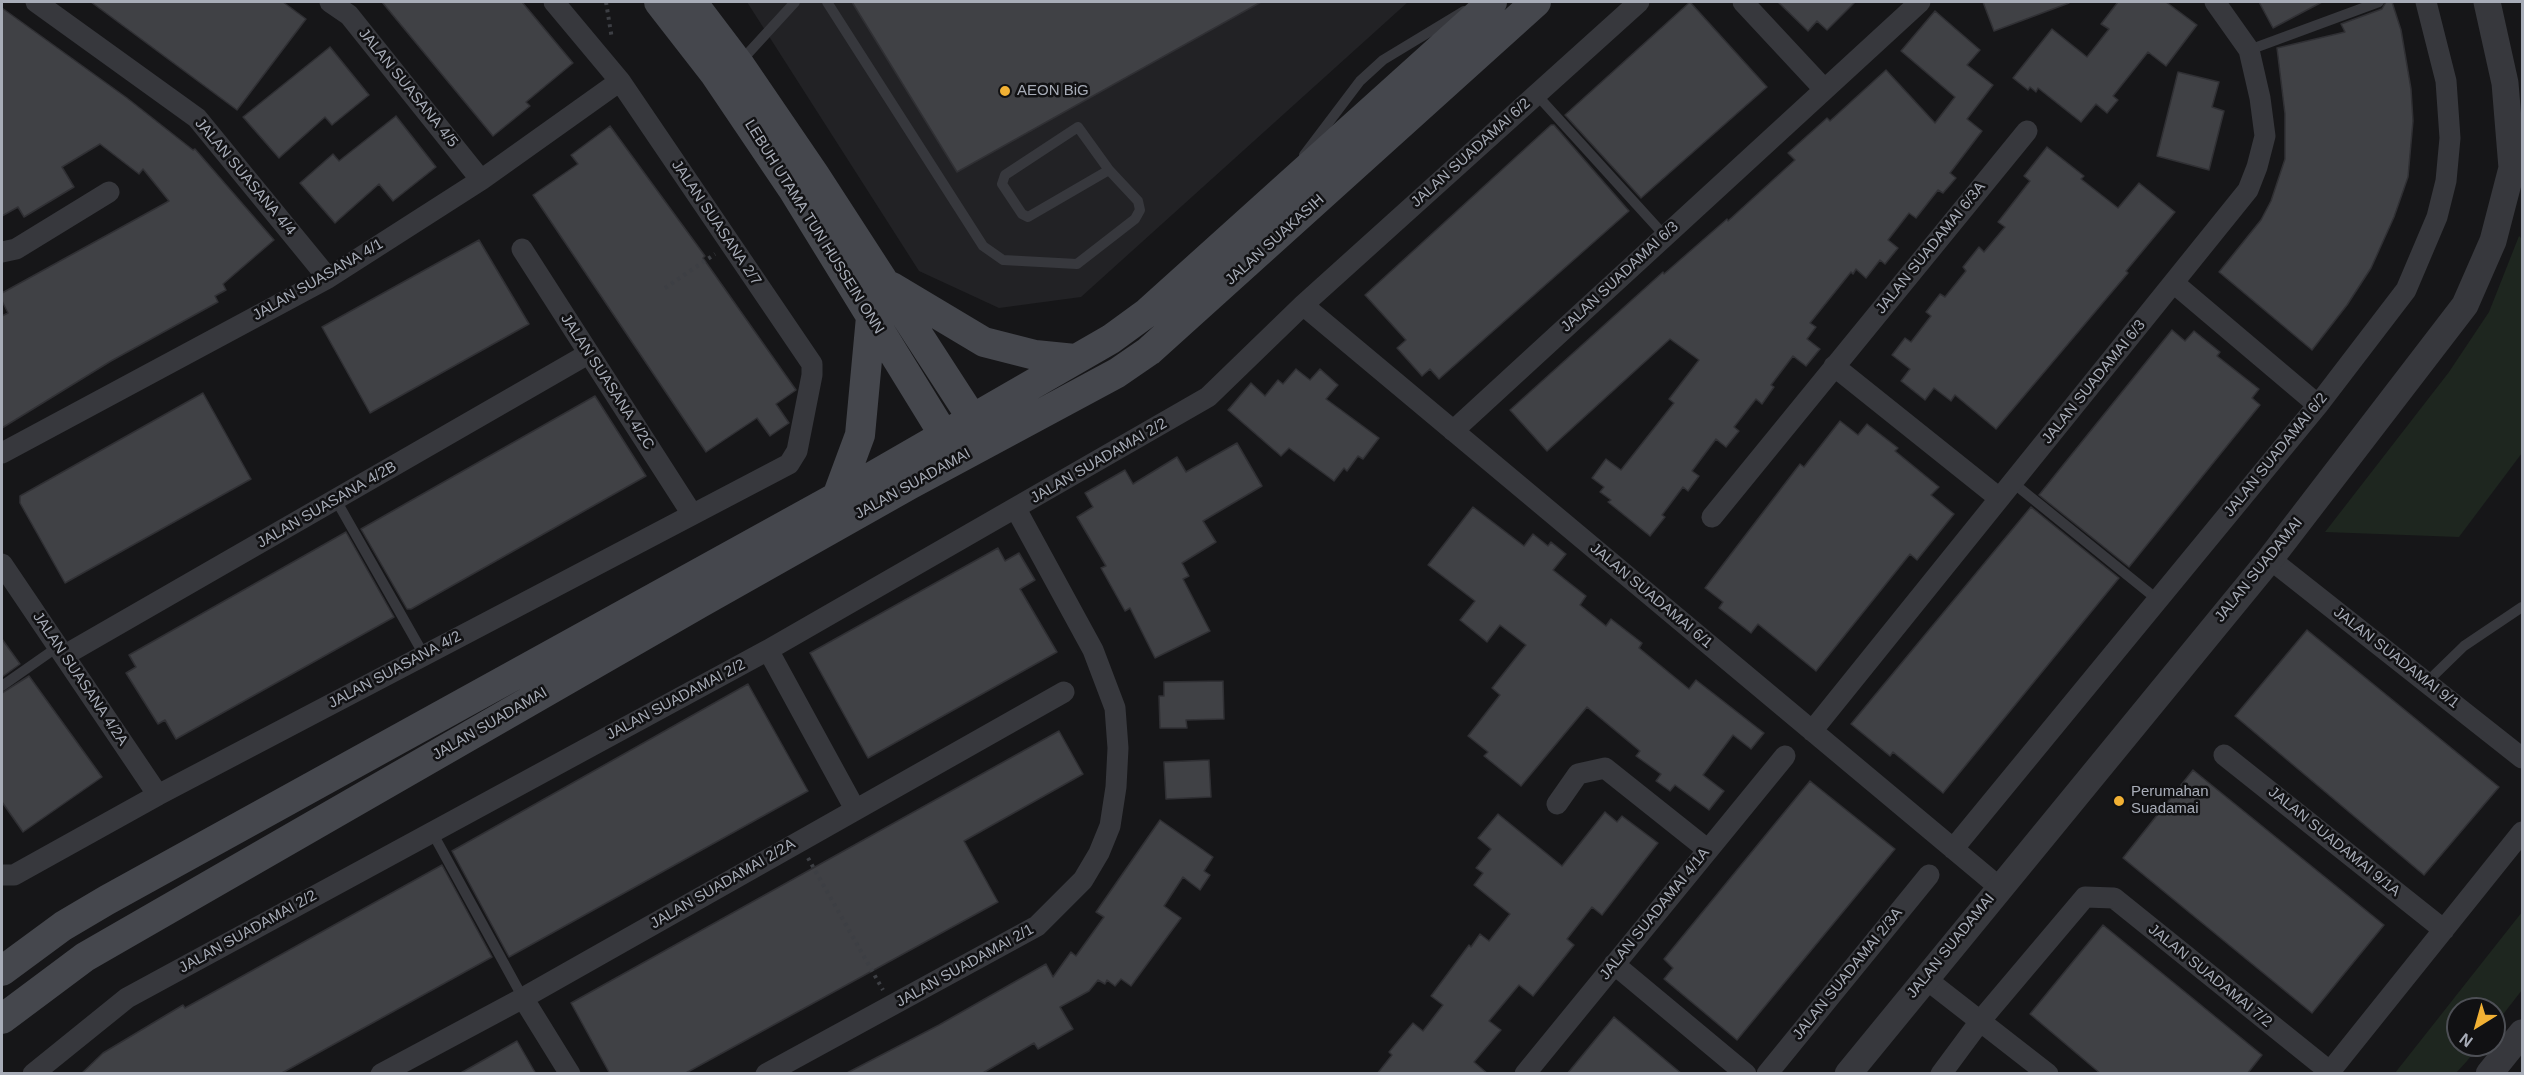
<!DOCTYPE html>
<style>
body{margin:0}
#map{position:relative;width:2524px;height:1075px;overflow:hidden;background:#161618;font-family:Arial,sans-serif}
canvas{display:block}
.frame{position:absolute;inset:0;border:3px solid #a8adb8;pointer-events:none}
.north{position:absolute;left:2446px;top:997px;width:60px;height:60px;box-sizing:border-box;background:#111113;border:2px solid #4d4f55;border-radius:50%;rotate:217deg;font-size:16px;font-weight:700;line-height:24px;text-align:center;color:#a8adb8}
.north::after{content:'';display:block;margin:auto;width:21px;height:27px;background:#f2b134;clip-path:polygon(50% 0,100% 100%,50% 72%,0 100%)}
</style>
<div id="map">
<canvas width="2524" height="1075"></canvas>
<div class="frame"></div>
<div class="north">N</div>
</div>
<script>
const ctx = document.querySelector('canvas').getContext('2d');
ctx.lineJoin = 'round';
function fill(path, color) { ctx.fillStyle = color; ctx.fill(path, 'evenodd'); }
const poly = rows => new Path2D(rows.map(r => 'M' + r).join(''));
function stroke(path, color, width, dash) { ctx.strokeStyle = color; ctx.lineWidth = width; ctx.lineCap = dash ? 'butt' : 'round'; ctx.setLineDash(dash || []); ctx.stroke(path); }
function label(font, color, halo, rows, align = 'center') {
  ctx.font = font + ' Arial,sans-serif'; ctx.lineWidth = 5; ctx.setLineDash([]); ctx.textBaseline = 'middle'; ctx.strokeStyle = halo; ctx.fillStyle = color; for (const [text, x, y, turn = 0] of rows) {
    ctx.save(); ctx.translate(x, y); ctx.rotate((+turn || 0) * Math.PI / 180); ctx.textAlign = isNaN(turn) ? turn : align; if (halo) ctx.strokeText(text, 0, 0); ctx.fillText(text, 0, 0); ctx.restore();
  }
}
fill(poly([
 [747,2,1408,2,1081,297,999,308,919,271]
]), '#222225');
fill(poly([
 [2519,236,2522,239,2522,453,2459,537,2325,532,2449,372,2489,312],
 [2522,912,2522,990,2494,1026,2494,1009,2458,1009,2458,1045,2479,1045,2467,1061,2456,1073,2395,1073]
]), '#1e261f');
const building = poly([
 [91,2,283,2,306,19,237,110,91,2],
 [382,2,522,2,573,63,526,102,530,106,493,136,382,2],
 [852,2,1261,2,957,172,852,2],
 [1690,2,1767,87,1641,198,1565,115,1690,2],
 [1778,2,1855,2,1827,30,1817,21,1808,31,1778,2],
 [1983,2,2069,2,2069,3,1994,31,1983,2],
 [2118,2,2166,2,2197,25,2166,66,2148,52,2113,96,2118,100,2107,113,2096,104,2081,122,2038,88,2036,92,2030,87,2028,90,2013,78,2052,29,2087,57,2109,29,2101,24,2118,2],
 [2259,2,2322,2,2273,28,2259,2],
 [2386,2,2392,2,2401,30,2411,89,2413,121,2408,177,2394,217,2371,268,2347,305,2312,350,2219,272,2261,220,2271,201,2285,159,2285,114,2277,48,2345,32,2341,24,2382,9,2386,2],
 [2,8,127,98,193,150,195,149,274,240,223,284,226,290,215,296,218,302,111,361,2,428,2,316,8,313,2,301,2,293,169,201,143,169,139,174,100,144,62,167,74,187,24,217,18,207,2,216,2,8],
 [1935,11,1980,50,1967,65,1993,85,1967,119,1982,131,1950,173,1956,178,1943,193,1938,190,1916,218,1909,213,1888,240,1898,248,1885,264,1880,260,1866,278,1856,269,1853,274,1851,272,1810,323,1816,327,1807,339,1820,349,1806,366,1793,356,1771,385,1774,387,1762,404,1756,399,1734,427,1739,431,1726,447,1716,439,1692,471,1699,476,1688,491,1683,487,1662,515,1665,517,1650,536,1608,502,1611,500,1600,492,1604,487,1592,478,1606,459,1621,470,1674,403,1669,399,1699,360,1670,339,1547,451,1510,410,1663,272,1664,274,1727,219,1728,221,1795,160,1788,153,1827,118,1830,121,1886,70,1935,123,1955,97,1901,51,1935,11],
 [330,47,369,95,332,125,325,117,279,158,243,117,330,47],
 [2178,72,2219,82,2212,107,2224,111,2209,170,2157,156,2178,72],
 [396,116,436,167,393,201,379,184,335,223,300,183,333,154,339,161,396,116],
 [1551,125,1554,125,1629,211,1439,379,1430,369,1422,376,1397,348,1406,340,1365,295,1551,125],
 [610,126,705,256,703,258,796,390,776,404,789,423,770,436,757,418,706,452,533,195,578,164,571,155,610,126],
 [2047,147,2084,176,2081,179,2118,208,2139,183,2175,212,2126,271,2128,273,1996,429,1955,395,1951,401,1934,388,1925,400,1901,381,1910,369,1892,355,1905,338,1911,342,1931,316,1926,312,1940,294,1945,297,1966,271,1963,267,1979,247,1984,252,2005,227,1998,222,2030,181,2024,176,2047,147],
 [479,240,529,324,370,413,322,327,479,240],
 [2172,330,2185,341,2194,331,2220,352,2217,356,2259,389,2252,398,2260,405,2129,567,2039,495,2172,330],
 [1296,369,1310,380,1320,369,1338,385,1326,399,1379,438,1363,459,1358,456,1347,471,1344,468,1334,481,1289,448,1281,456,1228,410,1251,383,1265,396,1278,380,1283,384,1296,369],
 [203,393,251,479,65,583,20,503,20,496,203,393],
 [595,396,646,476,411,609,407,609,361,529,595,396],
 [1840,421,1858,435,1867,424,1898,448,1895,451,1939,487,1931,495,1954,514,1917,560,1910,554,1816,671,1758,624,1751,633,1719,608,1723,602,1705,588,1800,464,1804,467,1840,421],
 [1237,443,1262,486,1203,521,1216,542,1182,563,1189,576,1183,579,1210,631,1155,658,1130,608,1125,611,1101,568,1106,566,1077,517,1093,507,1085,493,1125,470,1133,484,1177,457,1186,472,1237,443],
 [1473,507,1524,546,1533,534,1548,546,1551,542,1566,554,1553,570,1586,596,1580,605,1606,626,1611,619,1642,643,1639,648,1689,689,1696,680,1764,733,1751,749,1733,735,1703,775,1724,791,1709,810,1675,785,1670,791,1656,781,1661,774,1636,756,1640,751,1587,707,1521,786,1484,756,1488,752,1468,736,1500,695,1492,688,1526,645,1500,625,1487,642,1460,620,1475,601,1428,565,1473,507],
 [2031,507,2119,578,1943,793,1893,752,1890,756,1851,724,2031,507],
 [346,532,394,617,176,739,165,720,158,724,126,673,136,667,129,655,346,532],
 [998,548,1005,561,1019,553,1035,580,1020,589,1057,652,868,758,810,653,998,548],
 [2307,630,2499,787,2424,875,2235,716,2307,630],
 [2,639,20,664,2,677,2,639],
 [29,676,102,777,23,832,2,802,2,693,29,676],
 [1223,681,1224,719,1186,720,1187,728,1160,728,1159,696,1164,696,1164,682,1223,681],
 [748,684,808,791,509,957,452,851,748,684],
 [1059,731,1083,774,964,841,998,902,684,1074,610,1074,571,1003,1059,731],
 [1209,760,1211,797,1166,799,1164,762,1209,760],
 [2193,770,2384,925,2312,1013,2123,858,2193,770],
 [1810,781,1895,849,1737,1040,1664,979,1673,968,1664,959,1810,781],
 [1605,812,1617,822,1622,816,1658,843,1602,915,1592,907,1567,939,1574,945,1533,996,1519,985,1489,1021,1501,1030,1474,1062,1488,1074,1377,1074,1392,1055,1389,1052,1413,1023,1423,1031,1443,1005,1431,996,1469,945,1471,947,1480,934,1489,941,1510,914,1474,885,1483,873,1476,868,1491,849,1478,838,1498,814,1562,866,1605,812],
 [1160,820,1213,857,1204,871,1210,875,1200,890,1183,877,1164,906,1181,918,1131,986,1121,979,1115,986,1107,980,1105,984,1098,980,1089,991,1060,1007,1073,1029,1038,1049,1034,1043,981,1074,845,1074,939,1025,1046,964,1053,977,1071,952,1076,956,1104,917,1096,912,1160,820],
 [442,865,492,957,280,1074,81,1074,103,1053,183,1005,185,1008,442,865],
 [2103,925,2262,1055,2247,1074,2101,1074,2030,1014,2103,925],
 [1614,1017,1682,1074,1567,1074,1614,1017],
 [517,1041,536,1074,459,1074,489,1057,517,1041]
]);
fill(building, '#404145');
stroke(building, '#303034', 1.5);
stroke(poly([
 [606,2,612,39],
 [665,288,715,254],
 [808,858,883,990]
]), '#3d3f44', 4, [3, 4.5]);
stroke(poly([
 [827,2,983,246,1003,260,1077,264,1135,219,1140,210,1138,201,1109,170,1078,127,1005,175,1002,184,1022,214,1028,217,1109,170],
 [2249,50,2379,2],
 [741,61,795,2],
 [1536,94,1665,236],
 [1304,155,1360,81,1383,60,1464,11],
 [2012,482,2158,600],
 [336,500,424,655],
 [2427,682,2464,646,2522,607],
 [2,686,59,646],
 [432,832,523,998]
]), '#37383d', 10);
stroke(poly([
 [36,2,197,118,328,278],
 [330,2,349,15,481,180],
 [1743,2,1824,89],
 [522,249,692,514],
 [2,252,16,249,109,192],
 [2175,284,2318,405],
 [1303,305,1999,887],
 [1834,366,1999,498],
 [1453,431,1920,2],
 [2,453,328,278,481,180,620,81],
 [1712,517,2027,131],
 [2270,559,2522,758],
 [2,564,158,795],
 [768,650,855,809],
 [65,655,588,354],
 [1812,731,2248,190,2257,167,2265,136,2260,98,2249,50,2215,2],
 [2224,755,2444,930],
 [1557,804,1578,774,1605,768,1708,850],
 [1953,849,2318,405,2406,290,2437,217,2446,181,2450,138,2446,81,2426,2],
 [2,875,14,875,158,795,789,464,797,451,812,375,812,364,620,81,554,2],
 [1614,964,1746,1074],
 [1926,979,2048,1074],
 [523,998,570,1074],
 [33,1074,127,998,768,650,1208,397,1303,305,1639,2],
 [381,1074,523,998,1064,692],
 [766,1074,1037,926,1083,880,1099,853,1110,826,1116,787,1118,748,1115,708,1093,650,1016,509],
 [1525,1074,1785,756],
 [1767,1074,1929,875],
 [1941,1074,1981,1020,2085,897,2114,898,2329,1071],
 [2328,1074,2522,832]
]), '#37383d', 21);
stroke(poly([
 [1848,1074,2270,559,2465,305,2493,241,2512,168,2505,83,2487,2],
 [2489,1074,2522,1033]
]), '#37383d', 27);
stroke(poly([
 [659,2,715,74,792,188,955,453],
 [692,2,739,64,814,174,983,435],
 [892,287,984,342,1035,355,1075,359],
 [837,497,860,435,871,317],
 [2,971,63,926,107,900,837,497,1111,339,1148,312,1492,2],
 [2,1019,85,957,700,603,909,485,1117,373,1149,351,1536,2]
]), '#45474d', 30);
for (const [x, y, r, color] of [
 [1005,91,6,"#f2b134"],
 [2119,801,6,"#f2b134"]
]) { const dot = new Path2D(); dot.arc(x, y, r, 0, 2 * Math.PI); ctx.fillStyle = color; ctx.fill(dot); stroke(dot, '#111113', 2); }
label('15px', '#a8adb8', '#111113', [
 ["JALAN SUASANA 4/5",408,88,51],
 ["JALAN SUADAMAI 6/2",1471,153,-42],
 ["JALAN SUASANA 4/4",245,177,50],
 ["JALAN SUASANA 2/7",716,223,56],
 ["LEBUH UTAMA TUN HUSSEIN ONN",814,227,58],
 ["JALAN SUAKASIH",1275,240,-42],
 ["JALAN SUADAMAI 6/3A",1931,248,-51],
 ["JALAN SUADAMAI 6/3",1620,277,-43],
 ["JALAN SUASANA 4/1",318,280,-30],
 ["JALAN SUASANA 4/2C",607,382,57],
 ["JALAN SUADAMAI 6/3",2094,382,-51],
 ["JALAN SUADAMAI 6/2",2276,455,-51],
 ["JALAN SUADAMAI 2/2",1099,461,-30],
 ["JALAN SUADAMAI",913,484,-29],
 ["JALAN SUASANA 4/2B",327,505,-30],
 ["JALAN SUADAMAI",2259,570,-51],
 ["JALAN SUADAMAI 6/1",1651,596,40],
 ["JALAN SUADAMAI 9/1",2396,658,38],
 ["JALAN SUASANA 4/2",395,670,-28],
 ["JALAN SUASANA 4/2A",80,679,56],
 ["JALAN SUADAMAI 2/2",676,700,-28],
 ["JALAN SUADAMAI",490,724,-30],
 ["JALAN SUADAMAI 9/1A",2334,842,39],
 ["JALAN SUADAMAI 2/2A",723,884,-30],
 ["JALAN SUADAMAI 4/1A",1655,914,-51],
 ["JALAN SUADAMAI 2/2",248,932,-29],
 ["JALAN SUADAMAI",1951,946,-51],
 ["JALAN SUADAMAI 2/1",965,966,-29],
 ["JALAN SUADAMAI 2/3A",1848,974,-51],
 ["JALAN SUADAMAI 7/2",2210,976,39]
]);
label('15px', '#a8adb8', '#111113', [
 ["AEON BiG",1017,91],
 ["Perumahan",2131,792],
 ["Suadamai",2131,809]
], 'left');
</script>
